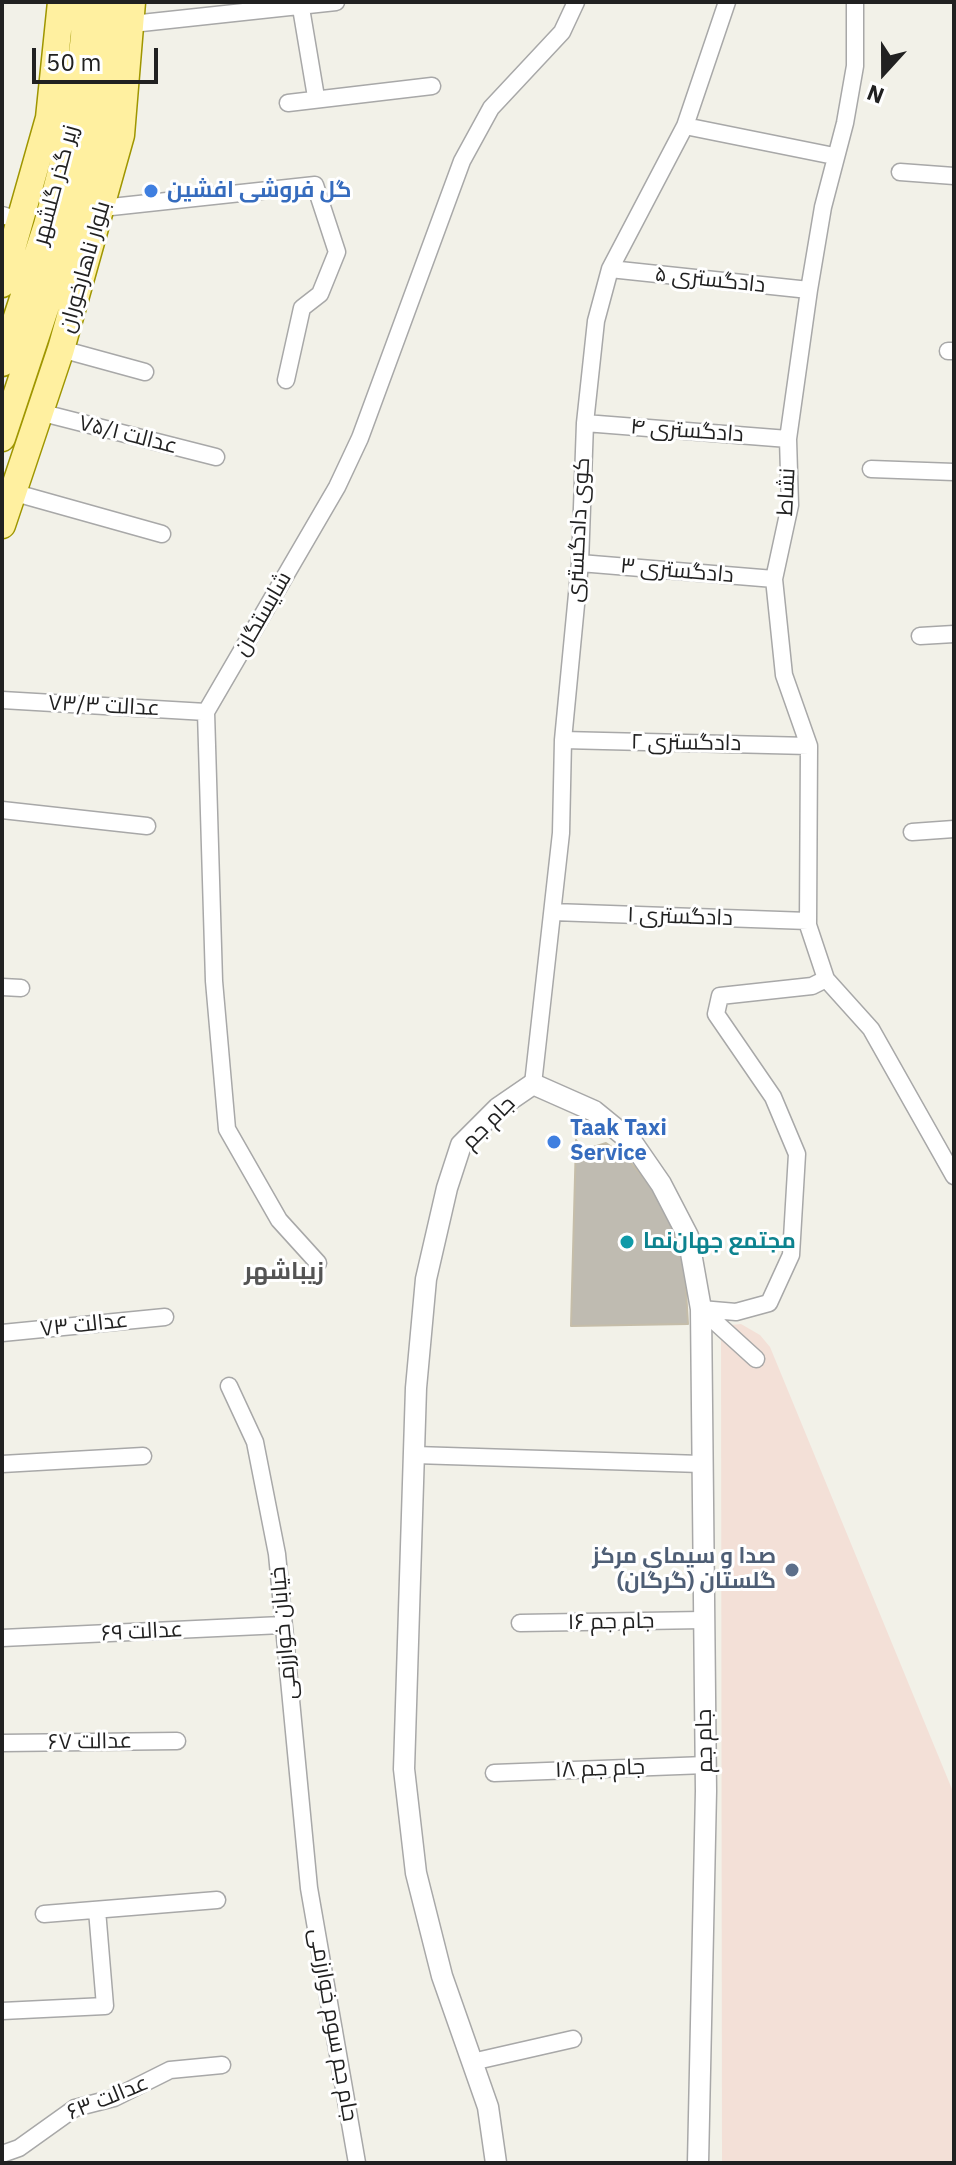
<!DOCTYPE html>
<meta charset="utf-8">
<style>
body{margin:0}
#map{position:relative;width:956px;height:2165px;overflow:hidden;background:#f2f1e8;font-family:"IBM Plex Sans",sans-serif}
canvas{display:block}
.frame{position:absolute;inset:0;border:4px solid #212121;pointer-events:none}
.north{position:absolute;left:844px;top:32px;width:80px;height:80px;-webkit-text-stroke:6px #fff;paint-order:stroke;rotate:201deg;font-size:22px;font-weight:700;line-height:32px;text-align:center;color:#212121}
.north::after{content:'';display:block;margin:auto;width:28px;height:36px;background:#212121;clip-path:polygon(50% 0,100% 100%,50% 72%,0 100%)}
.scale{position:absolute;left:32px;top:48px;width:126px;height:36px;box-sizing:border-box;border:4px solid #212121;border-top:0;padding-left:10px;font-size:24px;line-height:28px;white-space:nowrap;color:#212121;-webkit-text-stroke:6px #fff;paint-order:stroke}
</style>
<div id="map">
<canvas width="956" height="2165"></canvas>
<div class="frame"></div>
<div class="north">N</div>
<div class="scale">50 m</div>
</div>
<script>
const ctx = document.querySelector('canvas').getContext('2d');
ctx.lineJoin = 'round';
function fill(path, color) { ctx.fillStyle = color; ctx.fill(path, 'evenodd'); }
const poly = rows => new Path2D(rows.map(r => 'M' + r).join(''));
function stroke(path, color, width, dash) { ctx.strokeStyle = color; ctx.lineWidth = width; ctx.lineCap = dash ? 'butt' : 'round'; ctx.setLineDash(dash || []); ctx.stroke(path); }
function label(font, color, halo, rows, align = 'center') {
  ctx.font = font + ' "IBM Plex Sans",Cairo,sans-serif'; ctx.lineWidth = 6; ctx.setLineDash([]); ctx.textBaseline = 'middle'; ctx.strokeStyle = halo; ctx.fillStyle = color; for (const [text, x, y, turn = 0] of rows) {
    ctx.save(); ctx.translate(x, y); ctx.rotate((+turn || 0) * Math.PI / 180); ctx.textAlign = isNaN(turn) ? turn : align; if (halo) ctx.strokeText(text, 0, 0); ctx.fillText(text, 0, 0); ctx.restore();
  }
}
fill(poly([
 [741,1324,760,1335,770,1347,954,1794,954,2163,722,2163,721,1326]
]), '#f3e0d7');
const building = poly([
 [576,1140,584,1150,606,1143,625,1156,662,1199,678,1229,684,1256,688,1324,571,1326,576,1140]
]);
fill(building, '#bfbbb1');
stroke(building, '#c5bda9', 2);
const minor = poly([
 [855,2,855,66,845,123,823,207,809,290,788,439,790,505,774,579,784,675,809,746,808,925,826,979,871,1029,954,1176],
 [301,8,316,97],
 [132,24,336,2],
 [288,103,432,86],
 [685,126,834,156],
 [900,172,954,176],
 [102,208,315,185,337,252,320,294,302,308,286,380],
 [2,215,22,221],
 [610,269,809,290],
 [61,349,145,372],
 [948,351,954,351],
 [39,412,216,457],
 [585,423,788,439],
 [871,469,954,472],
 [12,492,162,534],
 [580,563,774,579],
 [920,636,954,634],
 [2,700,206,712],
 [563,740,809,746],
 [2,810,147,826],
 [912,832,954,829],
 [553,912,808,921],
 [2,987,21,988],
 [533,1084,561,833,563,740,580,563,585,423,596,321,610,269,685,126,727,2],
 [318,1263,279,1220,227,1129,214,981,206,712,337,487,360,438,462,161,491,108,562,32,576,2],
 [2,1333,165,1317],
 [756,1359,701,1309,736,1312,769,1303,791,1255,797,1154,773,1097,716,1014,720,996,812,986,826,979],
 [229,1386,255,1442,277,1554,309,1888,357,2163],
 [415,1455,701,1464],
 [2,1464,143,1456],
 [520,1623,703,1620],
 [2,1638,282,1625],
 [2,1743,177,1741],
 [494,1773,706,1765],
 [44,1914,217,1900],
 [2,2011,105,2006,97,1910],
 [472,2062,573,2039],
 [2,2154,19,2148,75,2108,114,2098,170,2070,222,2065]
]);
const tertiary = poly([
 [496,2163,488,2107,442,1976,416,1873,404,1769,416,1388,426,1279,447,1188,461,1145,498,1108,533,1084,594,1111,632,1142,661,1184,688,1236,701,1309,706,1791,698,2163]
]);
const primary = poly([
 [2,284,49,118,61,2],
 [2,363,47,225,74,122,84,37,85,2],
 [2,438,71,231,97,128,111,2],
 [2,525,61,349,121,135,132,2]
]);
stroke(minor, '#a8a8a8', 19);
stroke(tertiary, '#a8a8a8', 23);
stroke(primary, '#9f9600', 29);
stroke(minor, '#fff', 16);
stroke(tertiary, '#fff', 20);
stroke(primary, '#fff0a0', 26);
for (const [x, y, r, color] of [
 [151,191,8,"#3f7fe0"],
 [554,1142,8,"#3f7fe0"],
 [627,1242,8,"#0f9aa8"],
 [792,1570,8,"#5c6f8a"]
]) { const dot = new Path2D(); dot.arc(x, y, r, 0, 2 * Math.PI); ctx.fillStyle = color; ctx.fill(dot); stroke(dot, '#fff', 3); }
label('22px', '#212121', '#fff', [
 ["زیر گذر گلشهر",56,185,-75],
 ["بلوار ناهارخوران",85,267,-74],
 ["دادگستری ۵",710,280,6],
 ["دادگستری ۴",687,431,4],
 ["۷۵/۱ عدالت",128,435,14],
 ["نشاط",787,492,-87],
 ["کوی دادگستری",579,530,-87],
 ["دادگستری ۳",677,571,5],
 ["شایستگان",263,614,-60],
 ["۷۳/۳ عدالت",104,706,3],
 ["دادگستری ۲",686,743,1],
 ["دادگستری ۱",680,917,2],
 ["جام جم",489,1123,-45],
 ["عدالت ۷۳",84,1325,-6],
 ["۱۶ جام جم",611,1622,-1],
 ["عدالت ۶۹",142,1632,-3],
 ["خیابان خوارزمی",284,1633,-95],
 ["جام جم",705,1741,-91],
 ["عدالت ۶۷",90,1742,-1],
 ["۱۸ جام جم",600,1769,-2],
 ["جام جم سوم خوارزمی",333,2025,80],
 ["عدالت ۶۳",108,2098,-22]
]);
label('bold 22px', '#366cbe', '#fff', [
 ["گل فروشی افشین",167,191],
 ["Taak Taxi",570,1129],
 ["Service",570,1154]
], 'left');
label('bold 22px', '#0d838f', '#fff', [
 ["مجتمع جهان‌نما",643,1242]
], 'left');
label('bold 22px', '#4e5e75', '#fff', [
 ["صدا و سیمای مرکز",776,1557],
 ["گلستان (گرگان)",776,1582]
], 'right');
label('bold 24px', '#545454', '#fff', [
 ["زیباشهر",284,1272]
]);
</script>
